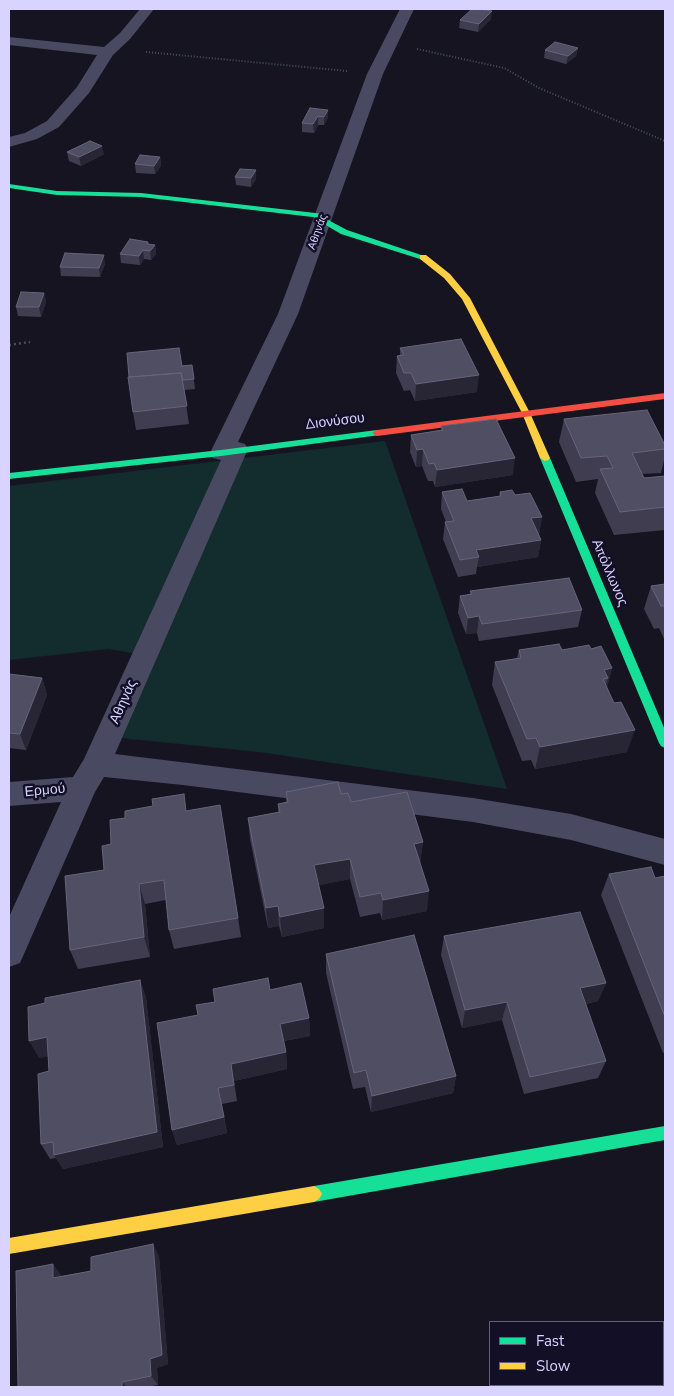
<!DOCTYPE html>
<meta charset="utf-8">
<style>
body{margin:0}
#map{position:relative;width:674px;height:1396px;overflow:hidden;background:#161421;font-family:"Nunito Sans",sans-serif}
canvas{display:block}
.frame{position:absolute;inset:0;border:10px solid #d9d4ff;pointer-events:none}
.legend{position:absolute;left:489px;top:1321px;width:175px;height:65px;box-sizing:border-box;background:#130f26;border:1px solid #625e7d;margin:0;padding:6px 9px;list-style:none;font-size:15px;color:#d9d4ff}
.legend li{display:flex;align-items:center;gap:10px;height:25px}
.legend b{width:25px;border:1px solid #625e7d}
</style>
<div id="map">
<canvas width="674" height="1396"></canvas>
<div class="frame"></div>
<ul class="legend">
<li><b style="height:6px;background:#16e098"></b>Fast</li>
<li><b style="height:6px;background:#ffcf43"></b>Slow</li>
</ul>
</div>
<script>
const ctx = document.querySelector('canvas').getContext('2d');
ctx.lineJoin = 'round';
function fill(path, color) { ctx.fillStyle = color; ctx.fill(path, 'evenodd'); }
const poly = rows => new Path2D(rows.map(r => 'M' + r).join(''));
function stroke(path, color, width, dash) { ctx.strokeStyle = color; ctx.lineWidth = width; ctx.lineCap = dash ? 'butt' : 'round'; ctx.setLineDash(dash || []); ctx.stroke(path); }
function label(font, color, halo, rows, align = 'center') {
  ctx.font = font + ' "Nunito Sans",sans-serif'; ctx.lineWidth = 5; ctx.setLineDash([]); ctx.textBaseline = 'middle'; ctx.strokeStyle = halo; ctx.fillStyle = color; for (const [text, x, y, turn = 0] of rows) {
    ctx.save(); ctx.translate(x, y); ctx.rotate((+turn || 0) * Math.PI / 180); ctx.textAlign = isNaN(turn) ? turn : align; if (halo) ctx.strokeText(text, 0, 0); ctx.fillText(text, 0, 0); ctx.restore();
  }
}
fill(poly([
 [385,441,507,789,259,752,121,738,155,657,108,649,9,660,9,486]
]), '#132c2d');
stroke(poly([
 [417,49,504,68,539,88,665,141],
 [146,52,347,71]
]), '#44505f', 2, [1, 2]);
stroke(poly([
 [9,345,30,342]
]), '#44505f', 2.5, [2, 3]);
fill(poly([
 [140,9,154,9,130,39,113,55,89,93,59,127,37,139,9,147,9,137,25,133,47,121,77,87,97,55,9,45,9,37,104,47,120,33,140,9],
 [400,9,414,9,383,74,298,314,238,442,245,444,248,449,115,754,473,798,571,814,665,839,665,865,571,840,473,822,183,785,104,777,95,792,20,963,9,967,9,917,61,802,9,806,9,782,73,777,84,759,221,460,213,458,210,453,278,314,367,74,400,9]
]), '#4a4962');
fill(poly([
 [9,184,57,191,141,193,324,214,327,214,330,221,347,230,427,257,420,259,341,234,324,224,321,218,141,197,57,195,9,188,9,184],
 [377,430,380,431,380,435,221,456,9,479,9,473,221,450,377,430],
 [545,455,550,458,665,730,665,748,661,746,659,743,540,458,545,455],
 [665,1126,665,1140,314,1202,309,1199,306,1194,309,1189,314,1186,665,1126]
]), '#16e098');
fill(poly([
 [420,255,426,255,450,274,470,298,530,413,550,458,548,460,545,461,540,458,522,413,462,299,444,278,420,259,420,255],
 [314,1186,319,1189,322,1194,319,1199,314,1202,9,1254,9,1238,314,1186]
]), '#ffcf43');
fill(poly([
 [665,393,665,399,377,436,372,433,377,430,665,393]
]), '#f24e42');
fill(poly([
 [491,19,478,32,459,28,460,20],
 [578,48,576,56,566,64,544,58,545,50],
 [310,108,328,118,324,125,318,125,314,133,302,132,302,123],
 [67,152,104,154,81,166,69,161],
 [160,157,161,166,155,174,136,173,135,164],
 [256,170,256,179,251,187,236,185,235,177],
 [148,242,149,244,155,245,156,254,151,260,144,259,140,265,121,263,120,254],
 [105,264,100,277,61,276,60,267],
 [44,293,46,302,41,317,18,316,16,307],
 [400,348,477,392,415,401,410,390,404,391,396,373,397,356,400,356],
 [192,365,195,389,184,390,189,424,136,430,133,412,182,366],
 [564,419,665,445,665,456,661,473,642,474,644,478,665,476,665,530,614,535,595,493,598,479,576,482,559,442],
 [441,426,513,475,435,487,433,481,428,481,422,466,416,467,410,452,411,435,441,430],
 [442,492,467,501,499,496,500,492,515,495,542,517,539,534,541,540,538,557,477,567,476,574,458,577,443,539,445,522,446,522,441,509],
 [665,584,665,641,659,628,654,629,644,609,651,586],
 [470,591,582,610,578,627,479,641,477,633,466,634,458,613,460,596,470,595],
 [591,649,612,668,607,687,627,752,535,769,531,760,522,761,492,685,495,662,517,658,519,650],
 [9,674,42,678,47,695,26,750,9,748],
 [286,792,341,794,351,802,423,842,420,863,427,911,382,920,380,913,360,917,350,879,318,885,324,928,282,937,279,926,268,928,250,839,248,818,278,812,278,804,286,802],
 [187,811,238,918,241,937,174,949,169,930,166,900,145,904,150,957,78,969,70,950,104,870,111,844],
 [609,874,655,878,665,876,665,1052,663,1053,601,895],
 [444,936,606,983,598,1001,586,1004,606,1061,598,1078,524,1094,502,1020,462,1028,441,955],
 [326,954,456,1076,453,1093,371,1112,365,1087,353,1089,326,973],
 [140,980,146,998,163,1147,63,1169,56,1158,50,1159,41,1144,49,1071,48,1056,39,1058,45,1003],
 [215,1002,309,1018,310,1036,284,1041,286,1052,287,1069,234,1081,237,1101,222,1104,227,1133,177,1145,172,1130,198,1015],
 [153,1244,159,1257,168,1364,157,1368,158,1385,146,1387,18,1387,62,1276,91,1271]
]), '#403d50');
fill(poly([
 [492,11,491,19,478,32,479,24],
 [578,48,576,56,566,64,568,56],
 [328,110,328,118,324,125,324,117],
 [318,116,318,125,314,133,313,124],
 [102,146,104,154,81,166,79,157],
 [160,157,161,166,155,174,154,166],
 [256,170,256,179,251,187,251,178],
 [155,245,156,254,151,260,150,251],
 [143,250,144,259,140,265,139,256],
 [104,255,105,264,100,277,99,268],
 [44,293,46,302,41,317,39,307],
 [479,375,477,392,415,401,416,384],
 [423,449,422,466,416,467,417,450],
 [515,458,513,475,435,487,437,470],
 [542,517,539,534,531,518],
 [541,540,538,557,477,567,479,557,476,550],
 [479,616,477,633,466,634,468,618],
 [612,668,606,691,604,691,608,678,604,670],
 [42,678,47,695,26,750,20,734],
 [635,730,627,752,535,769,540,747],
 [423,842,420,863,414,844],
 [350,859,350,879,315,886,314,865],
 [139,884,145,904,150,957,144,937],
 [429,891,427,911,382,920,383,900],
 [278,906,279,926,268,928,266,908],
 [324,908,324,928,282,937,280,917],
 [140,980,146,998,163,1147,63,1169,54,1155],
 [606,983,598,1001,573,1006,580,988],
 [507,1002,502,1020,462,1028,465,1010],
 [309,1018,310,1036,282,1041,280,1024],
 [47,1037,56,1055,39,1058,29,1041],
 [286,1052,287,1069,234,1081,237,1101,231,1064],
 [456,1076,453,1093,371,1112,372,1096],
 [218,1088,227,1133,177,1145,172,1130],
 [153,1244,159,1257,168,1364,157,1368,158,1385,151,1376,150,1359],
 [53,1264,62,1276,53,1278],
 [122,1382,127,1387,122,1387]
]), '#282635');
const building = poly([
 [472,9,479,9,492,11,479,24,460,20,472,9],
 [555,42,578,48,568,56,545,50,555,42],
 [310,108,328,110,324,117,318,116,313,124,302,123,310,108],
 [90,141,102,146,79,157,67,152,90,141],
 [140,155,160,157,154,166,135,164,140,155],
 [240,169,256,170,251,178,235,177,240,169],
 [130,239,148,242,147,244,155,245,150,251,143,250,139,256,120,254,130,239],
 [65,253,104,255,99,268,60,267,65,253],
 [21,292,44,293,39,307,16,307,21,292],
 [461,339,479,375,416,384,411,373,404,373,397,356,404,355,400,348,461,339],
 [179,348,182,366,192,365,194,379,183,380,181,373,129,377,127,353,179,348],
 [181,373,187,406,133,412,128,377,181,373],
 [647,410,665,445,665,449,632,453,644,478,665,476,665,507,620,512,600,469,613,468,607,456,581,458,564,419,647,410],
 [496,419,515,458,437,470,434,463,429,464,423,449,417,450,411,435,443,430,441,426,496,419],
 [462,489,467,501,501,496,500,492,512,490,515,495,530,493,542,517,531,518,541,540,476,550,479,557,460,560,445,522,454,521,442,492,462,489],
 [569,578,582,610,482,624,479,616,468,618,460,596,472,594,470,591,569,578],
 [665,584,665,606,661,606,651,586,665,584],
 [559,644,562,650,589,645,591,649,601,646,612,668,604,670,608,678,603,679,614,703,621,702,635,730,540,747,536,738,527,739,495,662,521,658,519,650,559,644],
 [9,674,42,678,20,734,9,733,9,674],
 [338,782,341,794,348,793,351,802,407,792,423,842,414,844,429,891,383,900,381,893,360,897,350,859,314,865,324,908,280,917,278,906,266,908,248,818,280,812,278,804,288,802,286,792,338,782],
 [184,794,186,811,220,805,238,918,169,930,164,880,139,884,144,937,70,950,65,876,104,870,102,846,111,844,110,820,125,818,125,811,153,806,152,799,184,794],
 [651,867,655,878,665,876,665,1017,609,874,651,867],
 [580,912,606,983,580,988,606,1061,530,1077,507,1002,465,1010,444,936,580,912],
 [414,935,456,1076,372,1096,366,1070,354,1073,326,954,414,935],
 [268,978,270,990,301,983,309,1018,280,1024,286,1052,231,1064,234,1085,218,1088,224,1117,172,1130,157,1023,198,1015,196,1005,215,1002,213,989,268,978],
 [140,980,157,1132,54,1155,53,1142,41,1144,38,1074,49,1071,47,1037,29,1041,28,1007,45,1003,45,998,140,980],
 [153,1244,162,1355,150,1359,151,1376,122,1382,122,1387,18,1387,16,1271,53,1264,53,1278,91,1271,91,1257,153,1244]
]);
fill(building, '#504e63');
stroke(building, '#66637b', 1);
label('11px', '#d9d4ff', '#130f26', [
 ["Αθηνάς",318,232,-70]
]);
label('14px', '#d9d4ff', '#130f26', [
 ["Διονύσου",335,422,-7],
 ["Απόλλωνος",609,573,67],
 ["Αθηνάς",124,702,-66],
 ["Ερμού",45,791,-5]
]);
</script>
